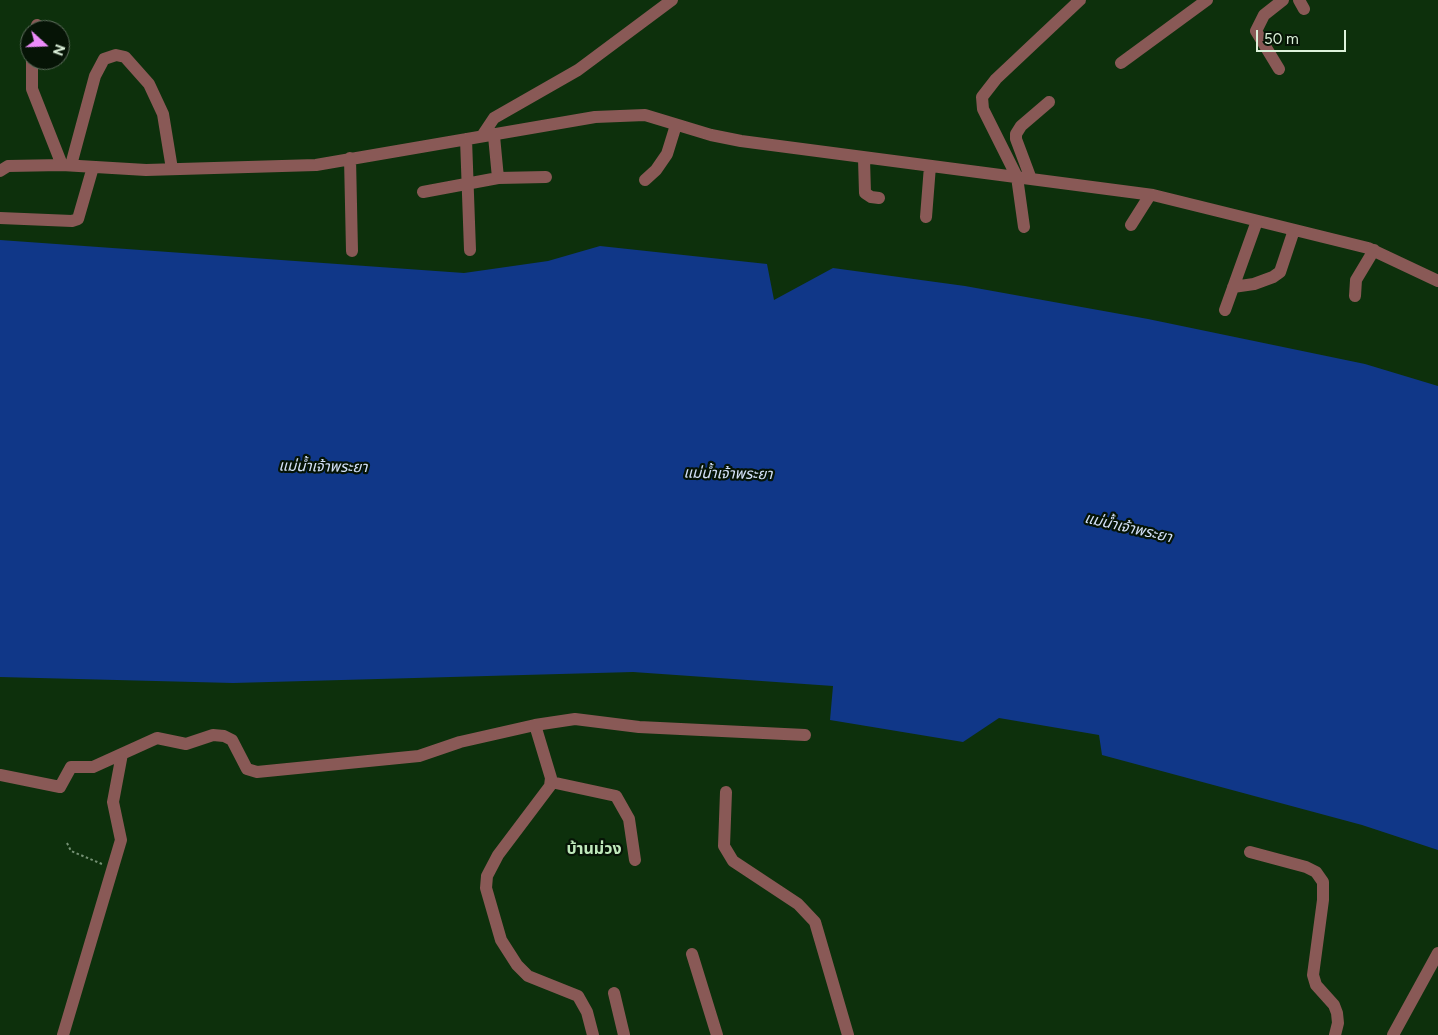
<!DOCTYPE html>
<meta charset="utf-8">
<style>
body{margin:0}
#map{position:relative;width:1438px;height:1035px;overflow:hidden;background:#0d300c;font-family:Figtree,sans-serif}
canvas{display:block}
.north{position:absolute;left:20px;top:20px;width:50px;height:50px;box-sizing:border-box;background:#061406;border:1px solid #5c6d5b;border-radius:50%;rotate:110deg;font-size:14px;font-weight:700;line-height:20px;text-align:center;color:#ddf2db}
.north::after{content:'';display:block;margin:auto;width:18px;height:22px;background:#ed8cfa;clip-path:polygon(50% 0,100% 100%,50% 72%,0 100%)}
.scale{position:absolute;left:1256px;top:30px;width:90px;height:22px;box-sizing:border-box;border:2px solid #ddf2db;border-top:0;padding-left:6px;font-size:15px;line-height:18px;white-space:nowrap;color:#ddf2db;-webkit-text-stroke:4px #061406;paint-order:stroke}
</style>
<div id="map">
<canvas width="1438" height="1035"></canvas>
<div class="north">N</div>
<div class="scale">50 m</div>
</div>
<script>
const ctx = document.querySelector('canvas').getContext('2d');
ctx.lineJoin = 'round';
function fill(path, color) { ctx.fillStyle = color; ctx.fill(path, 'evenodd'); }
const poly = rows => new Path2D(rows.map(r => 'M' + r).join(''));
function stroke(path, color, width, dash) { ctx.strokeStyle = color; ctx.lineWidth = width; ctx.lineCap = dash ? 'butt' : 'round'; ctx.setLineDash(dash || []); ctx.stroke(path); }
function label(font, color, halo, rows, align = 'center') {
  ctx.font = font + ' Figtree,"Noto Sans Thai",sans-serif'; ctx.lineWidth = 4.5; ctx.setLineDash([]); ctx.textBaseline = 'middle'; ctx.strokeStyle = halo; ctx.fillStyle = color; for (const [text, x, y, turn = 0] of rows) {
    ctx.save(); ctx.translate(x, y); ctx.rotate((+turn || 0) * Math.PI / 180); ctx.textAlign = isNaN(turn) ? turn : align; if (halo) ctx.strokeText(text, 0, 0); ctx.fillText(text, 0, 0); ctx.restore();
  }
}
fill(poly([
 [0,240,464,273,548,261,600,246,767,264,774,300,833,268,965,286,1148,319,1365,364,1438,386,1438,850,1362,825,1102,755,1099,735,999,718,963,742,830,720,833,686,633,672,233,683,0,677]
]), '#103788');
stroke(poly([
 [67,843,71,851,102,864]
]), '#759174', 2, [2.5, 2.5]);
stroke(poly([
 [1299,0,1304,9],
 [36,30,37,25],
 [32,60,32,89,62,165],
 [1121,63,1207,0],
 [1279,69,1256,31,1264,15,1283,0],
 [482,136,494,118,578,70,672,0],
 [494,136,498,178,546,177],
 [466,139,470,250],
 [350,158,352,251],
 [864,159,865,193,871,197,879,198],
 [71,165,95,76,104,59,116,55,125,57,149,84,163,114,172,169],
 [0,171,8,166,62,165,146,170,316,165,595,117,645,115,711,135,741,141,1153,195,1368,248,1438,281],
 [1031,179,1016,139,1016,134,1021,126,1049,102],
 [645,180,656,170,667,154,676,125],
 [423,192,498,178],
 [926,217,930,166],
 [0,218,72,221,78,219,93,167],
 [1131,225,1150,195],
 [1024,227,1017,177,983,109,982,97,996,79,1080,0],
 [1233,287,1254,284,1273,277,1280,272,1294,230],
 [1355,296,1356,280,1374,250],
 [1225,310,1257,221],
 [535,725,551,778,550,786,498,855,487,876,486,888,501,940,517,965,528,976,578,996,587,1012,593,1035],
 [0,775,60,787,71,767,93,767,157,738,186,744,213,735,224,736,232,740,247,769,257,772,419,756,460,742,535,725,575,719,639,727,805,735],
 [551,782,616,796,629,819,635,860],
 [726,792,724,846,733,861,798,904,815,922,848,1035],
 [1250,852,1306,867,1316,872,1323,882,1323,900,1313,975,1316,985,1334,1005,1337,1013,1338,1023,1335,1035],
 [692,954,717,1035],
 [614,993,624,1035],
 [63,1035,121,840,113,802,122,754],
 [1393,1035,1438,953]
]), '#895956', 12);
label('italic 15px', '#d4e1f8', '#061406', [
 ["แม่น้ำเจ้าพระยา",323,467,1],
 ["แม่น้ำเจ้าพระยา",728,474,1],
 ["แม่น้ำเจ้าพระยา",1128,528,13]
]);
label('bold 16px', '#bfe8bb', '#061406', [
 ["บ้านม่วง",594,849]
]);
</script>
